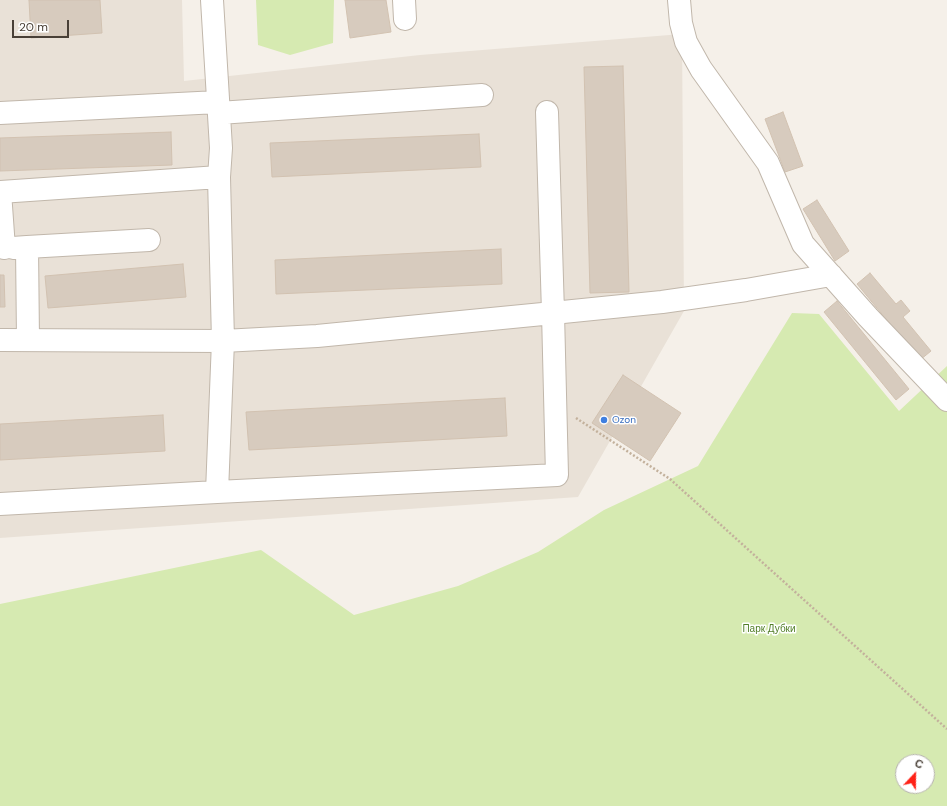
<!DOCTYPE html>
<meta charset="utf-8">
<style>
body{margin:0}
#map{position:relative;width:947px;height:806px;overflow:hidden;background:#f5f0e9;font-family:"DM Sans",sans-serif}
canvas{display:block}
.north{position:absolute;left:895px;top:754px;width:40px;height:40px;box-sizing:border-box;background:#fff;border:1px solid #b6b3af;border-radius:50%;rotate:22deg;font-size:11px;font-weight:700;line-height:16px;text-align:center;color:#494037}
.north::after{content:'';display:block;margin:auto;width:14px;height:18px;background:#ff2116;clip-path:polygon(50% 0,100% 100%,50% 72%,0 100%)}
.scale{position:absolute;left:12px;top:20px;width:57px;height:18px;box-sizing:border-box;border:2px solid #494037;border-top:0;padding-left:5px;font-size:12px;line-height:14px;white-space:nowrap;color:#494037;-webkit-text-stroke:3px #fff;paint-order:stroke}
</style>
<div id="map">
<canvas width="947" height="806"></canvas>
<div class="north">С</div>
<div class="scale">20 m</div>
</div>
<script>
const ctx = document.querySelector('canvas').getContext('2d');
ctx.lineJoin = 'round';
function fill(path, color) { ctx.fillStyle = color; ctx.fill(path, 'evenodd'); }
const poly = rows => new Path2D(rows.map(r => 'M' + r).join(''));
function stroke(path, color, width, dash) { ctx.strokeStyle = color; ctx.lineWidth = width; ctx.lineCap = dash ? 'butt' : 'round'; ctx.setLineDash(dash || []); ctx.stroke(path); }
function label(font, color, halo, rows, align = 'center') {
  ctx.font = font + ' "DM Sans",sans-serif'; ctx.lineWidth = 3; ctx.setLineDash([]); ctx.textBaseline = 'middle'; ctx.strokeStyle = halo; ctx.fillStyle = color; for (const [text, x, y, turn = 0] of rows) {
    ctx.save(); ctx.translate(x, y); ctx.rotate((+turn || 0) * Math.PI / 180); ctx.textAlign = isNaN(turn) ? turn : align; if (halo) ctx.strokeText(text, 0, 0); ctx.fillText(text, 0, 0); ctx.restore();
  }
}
fill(poly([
 [0,0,182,0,184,81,420,55,682,34,684,311,578,497,0,538]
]), '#e9e1d7');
fill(poly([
 [256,0,334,0,333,43,290,55,258,45],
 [792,313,819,314,899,411,947,366,947,806,0,806,0,604,261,550,354,615,458,586,538,552,604,510,698,466],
 [903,762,927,762,927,786,903,786]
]), '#d6eab1');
const building = poly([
 [29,0,100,0,102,33,31,38,29,0],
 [345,0,386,0,391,32,350,38,345,0],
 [623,66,629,292,590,293,584,67,623,66],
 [783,112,803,166,785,172,765,119,783,112],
 [171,132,172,165,0,171,0,138,171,132],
 [479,134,481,167,272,177,270,143,479,134],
 [817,200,849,251,835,261,803,209,817,200],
 [501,249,502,284,276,294,275,260,501,249],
 [183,264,186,297,48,308,45,276,183,264],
 [870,273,896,304,901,300,910,311,903,317,931,351,920,360,857,284,870,273],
 [0,275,4,275,5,307,0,307,0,275],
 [837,301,909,389,896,400,824,312,837,301],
 [623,375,681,413,650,461,592,423,623,375],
 [505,398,507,436,249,450,246,412,505,398],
 [163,415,165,451,0,460,0,424,163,415]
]);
fill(building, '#d7cbbe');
stroke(building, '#d2c2b1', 1);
const minor = poly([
 [404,0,405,19],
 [679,0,681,23,686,42,701,69,768,163,803,244,868,317,947,400],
 [547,112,553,313,557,475,217,492,223,341,317,336,553,313,662,302,746,290,831,275],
 [0,113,218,102],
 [219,113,482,95],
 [27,247,149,240],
 [4,248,0,192,219,177],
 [13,248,27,247,28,340],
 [0,340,223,341,219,177,221,148,212,0],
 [0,504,217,492]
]);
stroke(minor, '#c1b7ab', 24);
stroke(poly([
 [576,418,670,479,947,729]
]), '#c3b19c', 2.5, [2, 2]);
stroke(minor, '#fff', 22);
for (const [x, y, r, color] of [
 [604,420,4,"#3f7fe0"]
]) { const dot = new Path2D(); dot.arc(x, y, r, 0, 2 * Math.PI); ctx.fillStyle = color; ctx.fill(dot); stroke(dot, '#fff', 1.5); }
label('10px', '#366cbe', '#fff', [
 ["Ozon",612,420]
], 'left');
label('10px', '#517e27', '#fff', [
 ["Парк Дубки",769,629]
]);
</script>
